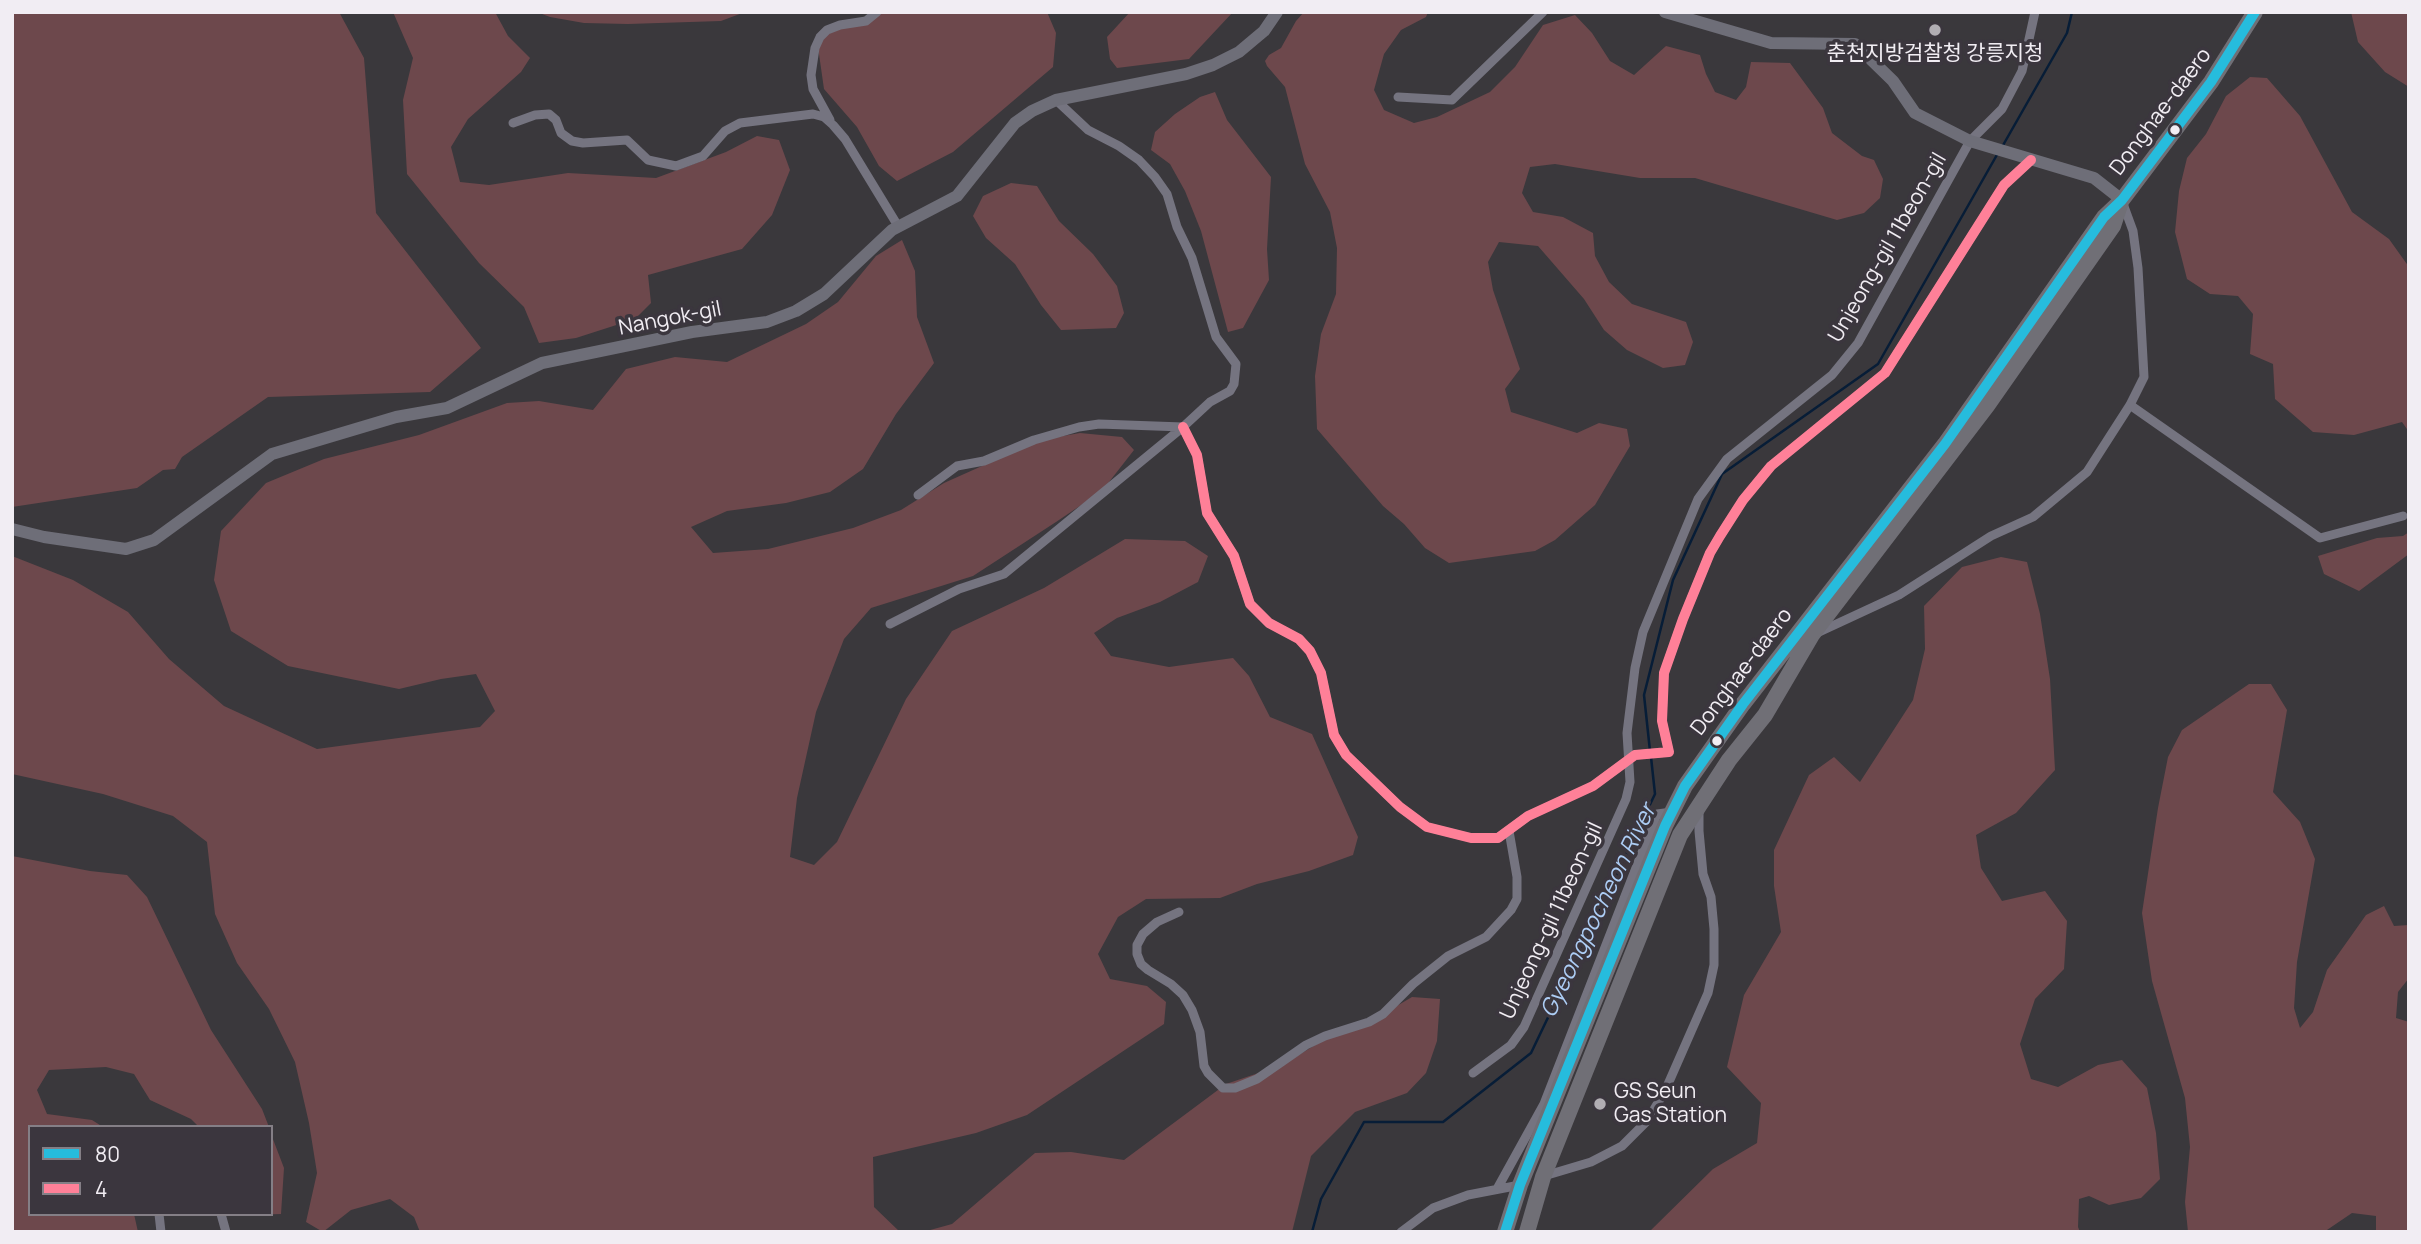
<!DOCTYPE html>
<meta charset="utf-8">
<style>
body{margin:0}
#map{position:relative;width:2421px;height:1244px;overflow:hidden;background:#3a383c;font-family:Manrope,sans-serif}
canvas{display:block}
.frame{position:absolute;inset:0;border:14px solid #f1edf3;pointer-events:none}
.legend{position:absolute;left:28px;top:1125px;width:245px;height:91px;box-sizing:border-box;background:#3b363e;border:2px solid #847f86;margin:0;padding:9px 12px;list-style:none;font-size:21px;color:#f1edf3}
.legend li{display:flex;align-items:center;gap:14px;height:35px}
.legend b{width:35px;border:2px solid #847f86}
</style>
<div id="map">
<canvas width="2421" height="1244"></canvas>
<div class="frame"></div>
<ul class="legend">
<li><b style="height:9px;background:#26bcdd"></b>80</li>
<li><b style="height:9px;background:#ff8098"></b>4</li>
</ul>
</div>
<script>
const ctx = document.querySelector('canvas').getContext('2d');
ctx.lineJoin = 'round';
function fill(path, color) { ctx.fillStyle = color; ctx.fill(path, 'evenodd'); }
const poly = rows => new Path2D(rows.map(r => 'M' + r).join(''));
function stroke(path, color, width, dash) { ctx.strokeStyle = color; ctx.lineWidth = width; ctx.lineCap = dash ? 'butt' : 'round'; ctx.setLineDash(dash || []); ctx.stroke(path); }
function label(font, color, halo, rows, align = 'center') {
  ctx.font = font + ' Manrope,"Noto Sans KR",sans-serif'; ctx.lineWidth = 7; ctx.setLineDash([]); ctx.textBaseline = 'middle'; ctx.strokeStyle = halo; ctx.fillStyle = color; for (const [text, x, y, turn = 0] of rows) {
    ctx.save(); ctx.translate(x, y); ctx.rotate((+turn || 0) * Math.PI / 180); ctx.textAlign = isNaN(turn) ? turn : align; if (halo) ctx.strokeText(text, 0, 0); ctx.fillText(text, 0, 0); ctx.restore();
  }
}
fill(poly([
 [12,12,339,12,364,58,376,213,481,348,430,392,268,397,182,457,175,469,163,470,137,488,12,507],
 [393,12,495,12,508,36,530,58,521,72,468,119,451,147,460,182,489,185,568,173,656,178,726,152,757,136,779,140,790,170,772,215,742,249,648,275,651,303,635,319,576,338,539,343,524,307,479,263,407,174,403,100,413,58],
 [537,12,745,12,721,21,628,24,584,23,550,17],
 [881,12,1047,12,1056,33,1053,67,953,152,897,181,879,166,857,127,824,89,817,40,841,27],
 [1130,12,1233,12,1189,59,1117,68,1110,59,1107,37],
 [1304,12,1428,12,1426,17,1401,30,1384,54,1374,90,1384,110,1414,123,1437,117,1490,92,1515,67,1543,25,1575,15,1592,33,1610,61,1634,75,1666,46,1700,55,1706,74,1715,92,1736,100,1746,87,1751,62,1790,63,1823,108,1832,133,1862,156,1874,160,1883,179,1880,198,1864,213,1837,220,1695,178,1640,178,1555,164,1530,167,1522,193,1533,212,1563,217,1593,233,1595,256,1609,282,1632,304,1686,322,1693,342,1685,365,1663,368,1627,350,1604,330,1584,299,1538,246,1499,242,1488,262,1493,290,1520,369,1505,389,1511,412,1577,433,1599,423,1627,429,1630,446,1595,505,1555,540,1535,551,1449,563,1425,548,1404,524,1383,506,1317,429,1315,376,1321,334,1336,294,1337,248,1330,212,1305,164,1285,87,1267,66,1265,61,1269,55,1281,48,1296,21],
 [2351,12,2409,12,2409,87,2385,72,2358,42],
 [2250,77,2267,78,2300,116,2352,212,2389,239,2409,267,2409,432,2402,422,2354,435,2313,432,2275,399,2273,364,2250,354,2253,314,2238,296,2210,294,2187,279,2175,232,2179,191,2187,158,2206,134,2226,96],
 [1215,92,1227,120,1271,177,1267,249,1269,280,1243,328,1228,332,1201,231,1185,191,1170,164,1151,150,1155,132,1175,114,1200,97],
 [1011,183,1037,186,1059,221,1093,254,1117,286,1124,313,1116,328,1061,330,1041,305,1015,264,986,238,973,216,983,196],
 [902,240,915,271,917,317,934,363,896,414,863,469,830,492,786,503,727,511,691,527,713,553,768,549,853,528,901,510,944,483,1040,440,1080,433,1122,437,1134,450,1102,491,1056,522,973,576,871,608,844,639,816,712,797,798,790,857,814,865,837,842,906,699,952,631,1044,588,1125,539,1185,541,1208,556,1198,582,1160,602,1117,618,1094,633,1111,656,1169,667,1233,658,1249,676,1270,717,1312,734,1358,837,1353,855,1309,871,1257,884,1220,898,1146,899,1118,917,1098,954,1110,979,1147,986,1166,1002,1164,1024,1027,1115,976,1133,873,1157,874,1207,900,1232,420,1232,414,1217,390,1199,351,1210,323,1232,306,1222,317,1173,309,1123,295,1062,269,1009,237,963,215,914,207,842,173,816,103,794,12,774,12,556,73,580,128,612,169,659,224,706,317,749,480,727,495,711,476,674,441,679,399,689,288,666,231,631,214,580,221,531,266,483,324,459,419,435,507,403,539,401,593,410,626,369,675,357,727,362,806,324,838,302,876,256],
 [2409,532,2409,554,2359,591,2324,574,2318,556,2377,538,2403,536],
 [2001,557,2027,562,2040,614,2050,679,2055,770,2016,813,1976,835,1981,868,2002,901,2045,891,2067,921,2064,969,2035,999,2020,1044,2031,1079,2058,1087,2098,1065,2122,1060,2147,1088,2156,1133,2160,1179,2141,1198,2109,1205,2089,1196,2079,1199,2078,1227,2080,1232,1649,1232,1713,1169,1757,1143,1761,1103,1727,1067,1744,995,1781,932,1774,886,1774,850,1809,775,1834,757,1860,782,1913,700,1925,649,1924,606,1962,567],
 [2249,684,2271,684,2287,710,2273,792,2300,822,2315,859,2297,962,2294,1008,2300,1028,2313,1012,2327,970,2366,915,2384,906,2394,926,2409,925,2409,978,2398,992,2396,1018,2409,1022,2409,1232,2376,1232,2376,1216,2352,1213,2324,1232,2188,1232,2185,1202,2190,1147,2185,1098,2152,981,2142,913,2158,808,2168,757,2182,730],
 [12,856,90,871,127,875,147,897,211,1030,262,1109,269,1127,199,1127,191,1119,150,1100,134,1074,106,1067,49,1070,37,1090,47,1114,92,1120,103,1127,30,1127,30,1214,134,1214,138,1232,12,1232],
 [1412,997,1440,999,1437,1041,1426,1073,1407,1093,1355,1112,1311,1156,1292,1232,923,1232,952,1224,1035,1153,1071,1152,1124,1160,1226,1084,1282,1065,1327,1038,1371,1021],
 [271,1134,284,1168,281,1214,251,1215,271,1214]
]), '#6d484c');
stroke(poly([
 [2002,147,2067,33,2072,12],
 [1650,751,1644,695,1673,580,1722,474,1878,364,1998,153],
 [1312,1232,1321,1199,1364,1122,1443,1122,1531,1053,1655,794,1651,757]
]), '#071d37', 2.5);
stroke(poly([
 [1398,97,1452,100,1543,12],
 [830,120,813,89,811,75,815,48,820,37,827,30,840,25,866,21,877,12],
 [513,123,535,115,549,114,556,120,561,133,572,141,583,143,627,140,648,160,676,166,703,156,725,131,740,123,813,114,824,117,833,125,845,139,898,226],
 [2130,405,2320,538,2403,516],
 [1183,427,1197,455,1207,513,1234,556,1250,604,1269,623,1299,639,1310,651,1321,673,1334,735,1346,755,1400,807,1427,827,1471,838,1498,838,1528,816,1593,786,1635,755,1669,752,1662,721,1664,673,1683,619,1710,553,1720,536,1743,500,1771,466,1885,373,2004,185,2031,160],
 [918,495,957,466,984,461,1034,440,1079,427,1099,424,1183,427],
 [890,624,959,589,1004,574,1183,427,1210,402,1230,391,1234,384,1236,364,1216,337,1192,258,1177,227,1167,194,1155,177,1139,160,1119,146,1088,130,1056,100],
 [1817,633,1899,595,1991,536,2033,517,2087,472,2130,405,2144,377,2138,268,2133,231,2122,201],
 [1179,912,1157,922,1143,934,1137,945,1137,954,1141,964,1148,970,1171,984,1183,995,1192,1010,1200,1032,1204,1066,1208,1073,1223,1088,1235,1088,1257,1079,1306,1045,1325,1036,1369,1022,1383,1014,1413,984,1448,956,1486,937,1511,910,1517,899,1517,877,1509,831],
 [1473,1073,1511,1045,1524,1027,1626,799,1630,782,1627,733,1635,668,1643,632,1698,499,1727,459,1832,375,1858,343,1970,141,2002,109,2022,71,2035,12],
 [1544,1176,1591,1162,1622,1146,1647,1121,1665,1091,1708,993,1714,965,1714,929,1711,897,1703,874,1699,831,1699,808],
 [1497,1189,1544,1104,1657,814,1672,812],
 [159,1214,161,1232],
 [221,1214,226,1232],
 [1401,1232,1433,1208,1468,1195,1520,1185]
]), '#757480', 9);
stroke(poly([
 [1665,12,1771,43,1855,44,1893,81,1915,113,1970,141,2094,178,2122,200],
 [12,529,44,537,126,549,154,540,272,454,396,417,447,408,542,363,692,332,767,322,796,311,824,294,892,230,957,196,1015,123,1032,111,1056,100,1186,74,1213,65,1239,52,1264,31,1277,12]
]), '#6e6e78', 12);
stroke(poly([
 [1505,1232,1520,1185,1665,826,1685,786,1743,704,1945,444,2104,217,2122,200,2211,82,2255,12],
 [1527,1232,1543,1177,1680,835,1729,760,1765,715,1812,635,1987,406,2113,226,2121,202]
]), '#706f76', 16);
stroke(poly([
 [1505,1232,1520,1185,1665,826,1685,786,1743,704,1945,444,2104,217,2122,200,2211,82,2255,12]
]), '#26bcdd', 10);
stroke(poly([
 [1183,427,1197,455,1207,513,1234,556,1250,604,1269,623,1299,639,1310,651,1321,673,1334,735,1346,755,1400,807,1427,827,1471,838,1498,838,1528,816,1593,786,1635,755,1669,752,1662,721,1664,673,1683,619,1710,553,1720,536,1743,500,1771,466,1885,373,2004,185,2031,160]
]), '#ff8098', 10);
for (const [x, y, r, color] of [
 [1935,30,7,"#b1aeb3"],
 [2175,130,6,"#f1edf3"],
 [1717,741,6,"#f1edf3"],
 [1600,1104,7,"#b1aeb3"]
]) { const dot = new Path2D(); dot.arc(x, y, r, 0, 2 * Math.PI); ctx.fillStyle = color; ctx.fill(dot); stroke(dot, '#3b363e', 2.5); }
label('21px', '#f1edf3', '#3b363e', [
 ["춘천지방검찰청 강릉지청",1935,54],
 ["GS Seun",1614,1092,"left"],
 ["Gas Station",1614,1116,"left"]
]);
label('21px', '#f1edf3', '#3b363e', [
 ["Donghae-daero",2161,112,-53],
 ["Unjeong-gil 11beon-gil",1888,248,-60],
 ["Nangok-gil",670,319,-11],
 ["Donghae-daero",1742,672,-53],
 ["Unjeong-gil 11beon-gil",1552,921,-65]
]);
label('italic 23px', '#adcdf5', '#3b363e', [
 ["Gyeongpocheon River",1599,911,-64]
]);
</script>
